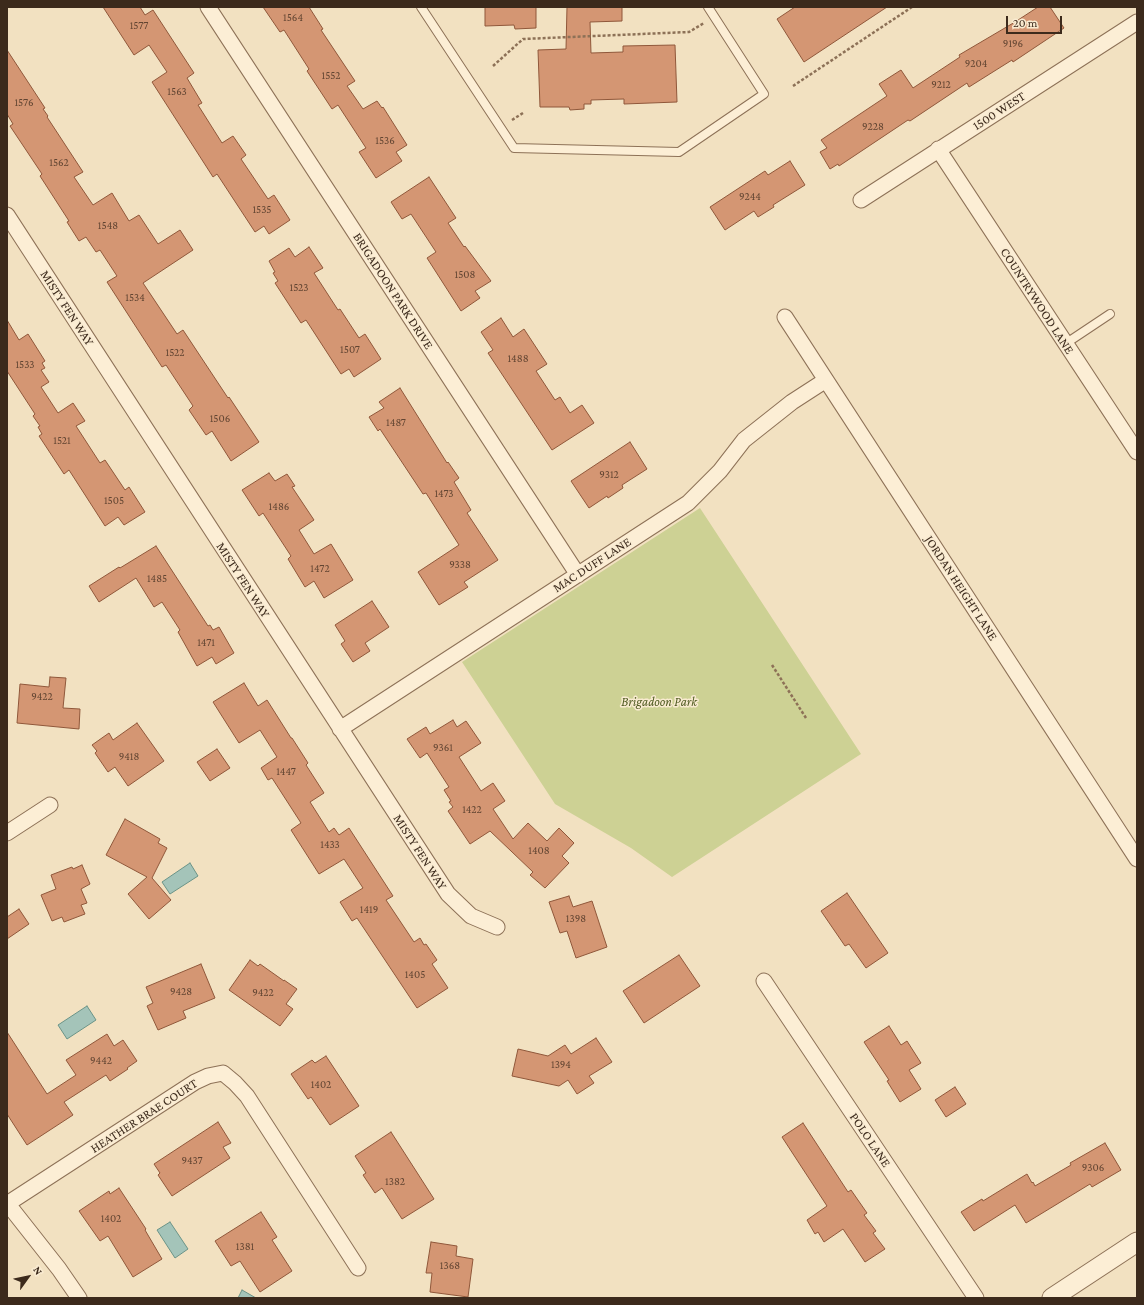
<!DOCTYPE html>
<style>
body{margin:0}
#map{position:relative;width:1144px;height:1305px;overflow:hidden;background:#f2e1c1;font-family:"Crimson Pro",serif}
canvas{display:block}
.frame{position:absolute;inset:0;border:8px solid #3c2a1c;pointer-events:none}
.north{position:absolute;left:8px;top:1257px;width:40px;height:40px;-webkit-text-stroke:3px #f9ebd1;paint-order:stroke;rotate:57deg;font-size:11px;font-weight:700;line-height:16px;text-align:center;color:#3c2a1c}
.north::after{content:'';display:block;margin:auto;width:14px;height:18px;background:#3c2a1c;clip-path:polygon(50% 0,100% 100%,50% 72%,0 100%)}
.scale{position:absolute;left:1006px;top:16px;width:56px;height:18px;box-sizing:border-box;border:2px solid #3c2a1c;border-top:0;padding-left:5px;font-size:12px;line-height:14px;white-space:nowrap;color:#3c2a1c;-webkit-text-stroke:3px #f9ebd1;paint-order:stroke}
</style>
<div id="map">
<canvas width="1144" height="1305"></canvas>
<div class="frame"></div>
<div class="north">N</div>
<div class="scale">20 m</div>
</div>
<script>
const ctx = document.querySelector('canvas').getContext('2d');
ctx.lineJoin = 'round';
function fill(path, color) { ctx.fillStyle = color; ctx.fill(path, 'evenodd'); }
const poly = rows => new Path2D(rows.map(r => 'M' + r).join(''));
function stroke(path, color, width, dash) { ctx.strokeStyle = color; ctx.lineWidth = width; ctx.lineCap = dash ? 'butt' : 'round'; ctx.setLineDash(dash || []); ctx.stroke(path); }
function label(font, color, halo, rows, align = 'center') {
  ctx.font = font + ' "Crimson Pro",serif'; ctx.lineWidth = 3; ctx.setLineDash([]); ctx.textBaseline = 'middle'; ctx.strokeStyle = halo; ctx.fillStyle = color; for (const [text, x, y, turn = 0] of rows) {
    ctx.save(); ctx.translate(x, y); ctx.rotate((+turn || 0) * Math.PI / 180); ctx.textAlign = isNaN(turn) ? turn : align; if (halo) ctx.strokeText(text, 0, 0); ctx.fillText(text, 0, 0); ctx.restore();
  }
}
fill(poly([
 [700,508,861,754,672,877,631,848,555,804,462,662]
]), '#cdd194');
const water = poly([
 [190,863,198,876,170,894,162,882,190,863],
 [87,1006,96,1020,67,1039,58,1025,87,1006],
 [170,1222,188,1249,175,1258,157,1230,170,1222],
 [242,1290,256,1298,238,1298,242,1290]
]);
fill(water, '#a4c4b9');
stroke(water, '#6a9387', 1);
const building = poly([
 [103,7,140,7,145,15,153,10,194,73,187,78,202,103,198,105,222,143,233,136,246,155,241,159,268,199,274,195,290,220,269,234,264,226,255,232,217,174,213,177,152,82,167,72,149,45,134,55,103,7],
 [263,7,309,7,323,29,321,30,355,81,347,86,363,109,377,101,382,108,383,107,407,145,396,152,402,161,376,178,359,152,366,148,338,105,332,109,307,71,309,69,284,30,280,32,263,7],
 [485,7,536,7,536,28,515,29,514,25,485,26,485,7],
 [567,7,622,7,622,21,590,22,591,53,623,52,623,46,675,45,677,102,624,104,624,99,591,100,591,104,584,104,584,109,570,110,569,107,540,107,538,50,566,49,567,7],
 [795,7,887,7,804,62,777,19,795,7],
 [1038,7,1050,7,1064,28,1013,62,1012,60,969,87,967,83,910,121,908,120,839,166,838,164,830,169,820,152,827,148,821,140,887,96,879,84,901,70,913,88,960,57,959,55,1015,22,1038,7],
 [7,50,45,108,43,109,48,116,47,117,83,172,74,177,93,205,112,193,129,221,139,215,158,244,180,230,193,250,143,283,177,334,183,330,228,398,229,397,259,442,231,461,212,431,206,435,189,410,193,406,166,365,162,367,107,282,117,276,100,250,96,252,86,237,79,241,67,222,69,221,40,176,42,174,10,126,13,124,7,114,7,50],
 [790,161,805,185,773,205,774,207,758,217,754,211,725,230,710,207,765,171,768,175,790,161],
 [429,177,456,218,448,223,464,247,465,246,491,281,475,291,480,298,461,311,427,258,436,252,411,214,402,219,391,202,429,177],
 [309,247,323,268,314,273,338,310,340,309,359,338,365,334,381,359,354,377,349,369,341,374,306,320,301,323,275,283,278,281,273,273,275,272,269,261,289,248,295,257,309,247],
 [501,318,513,337,524,329,547,364,536,371,555,400,560,397,570,413,582,405,594,423,552,450,488,353,493,350,481,332,501,318],
 [7,320,19,340,28,334,45,361,42,363,45,368,41,370,49,382,41,387,58,413,73,403,85,421,76,426,100,463,105,460,125,490,129,487,145,512,124,525,118,517,105,526,69,470,64,474,39,436,42,434,38,427,40,426,33,416,35,414,7,371,7,320],
 [400,388,447,463,448,462,459,478,454,482,471,510,467,513,498,560,464,582,468,587,439,605,418,572,459,545,426,493,423,494,380,429,378,431,369,417,384,408,379,402,400,388],
 [630,442,647,469,622,485,623,488,608,498,607,496,589,508,571,481,630,442],
 [269,473,275,481,287,474,295,486,292,487,314,520,299,530,314,554,331,544,353,580,324,598,314,581,305,587,288,559,291,556,263,513,259,516,242,490,269,473],
 [156,546,208,626,210,625,213,630,219,627,234,653,216,664,212,657,197,666,178,632,180,630,162,602,154,607,136,578,99,602,89,586,119,567,120,568,156,546],
 [372,601,389,627,365,643,370,651,353,662,341,644,345,641,335,625,372,601],
 [50,677,66,678,63,708,80,709,79,729,17,723,20,684,49,687,50,677],
 [244,683,258,706,267,700,291,738,292,738,308,763,306,765,324,793,310,802,329,832,334,828,339,835,349,828,393,896,386,900,414,942,420,938,424,945,426,944,437,960,432,964,448,988,417,1008,357,918,352,921,340,902,363,888,344,859,319,874,291,830,301,823,272,778,268,780,261,768,277,757,260,730,239,743,213,702,244,683],
 [453,720,457,727,466,721,481,743,459,757,481,791,493,783,505,801,493,809,513,839,528,823,547,841,559,828,574,843,562,856,569,863,545,888,530,875,533,872,490,831,470,844,448,811,453,807,449,802,451,801,444,790,449,787,427,753,420,758,407,739,426,727,430,734,453,720],
 [137,723,164,761,128,786,115,767,108,772,95,753,97,751,92,745,109,733,113,740,137,723],
 [217,749,230,768,210,781,197,762,217,749],
 [125,819,160,839,158,843,167,848,152,878,171,900,149,919,128,894,147,877,106,855,125,819],
 [82,865,90,884,81,889,87,903,81,905,85,914,64,922,62,917,52,921,41,895,56,889,51,875,72,867,73,869,82,865],
 [847,893,888,953,866,968,849,944,845,946,821,911,847,893],
 [569,896,573,907,592,901,607,947,576,958,567,931,560,933,549,902,569,896],
 [19,909,29,924,7,939,7,917,19,909],
 [679,955,700,986,644,1023,623,991,679,955],
 [250,960,258,966,260,964,284,981,284,980,297,989,286,1004,293,1009,280,1026,229,990,250,960],
 [201,964,215,998,183,1011,186,1018,158,1030,147,1006,153,1003,146,987,201,964],
 [889,1026,901,1045,907,1041,921,1063,909,1070,921,1089,900,1102,887,1081,889,1080,864,1042,889,1026],
 [7,1032,47,1094,76,1075,66,1060,107,1034,114,1046,123,1040,137,1061,127,1068,128,1069,110,1081,106,1075,64,1102,73,1115,27,1145,7,1114,7,1032],
 [596,1038,612,1062,589,1076,594,1083,577,1094,568,1080,559,1086,512,1076,518,1049,548,1056,565,1045,571,1054,596,1038],
 [326,1056,359,1106,330,1125,311,1097,308,1099,291,1074,312,1060,315,1063,326,1056],
 [955,1087,966,1104,946,1117,935,1100,955,1087],
 [218,1122,231,1143,223,1147,230,1158,172,1196,158,1175,160,1173,154,1164,218,1122],
 [803,1123,848,1192,851,1190,867,1213,864,1215,876,1231,873,1233,885,1249,865,1262,843,1229,824,1242,818,1232,815,1234,807,1220,827,1206,782,1137,803,1123],
 [391,1132,434,1199,402,1219,382,1188,375,1193,363,1175,366,1173,355,1156,391,1132],
 [1105,1143,1121,1170,1092,1187,1090,1184,1026,1223,1015,1205,974,1231,961,1212,982,1199,983,1201,1027,1174,1032,1183,1033,1182,1035,1186,1071,1165,1070,1163,1105,1143],
 [119,1188,146,1229,145,1230,162,1259,133,1277,108,1236,100,1241,79,1211,109,1191,110,1194,119,1188],
 [261,1212,277,1237,272,1240,292,1271,260,1292,240,1261,231,1266,215,1241,261,1212],
 [431,1242,457,1246,456,1256,473,1259,468,1297,430,1292,432,1273,426,1273,431,1242]
]);
fill(building, '#d49673');
stroke(building, '#8f573a', 1);
const service = poly([
 [421,7,514,148,679,152,764,94,708,7],
 [1065,344,1110,314]
]);
const minor = poly([
 [208,7,578,575],
 [938,149,1137,452],
 [861,200,1137,22],
 [7,215,448,894,471,916,497,927],
 [785,317,1137,859],
 [340,729,688,503,720,471,744,440,792,402,826,380],
 [7,833,50,805],
 [764,981,976,1298],
 [7,1203,59,1269,79,1298],
 [7,1204,195,1082,208,1076,223,1073,235,1083,247,1096,358,1268]
]);
const tertiary = poly([
 [1052,1298,1137,1242]
]);
stroke(service, '#8d7157', 10);
stroke(minor, '#8d7157', 17);
stroke(tertiary, '#8d7157', 21);
stroke(poly([
 [493,66,523,39,689,32,704,23],
 [793,86,912,7],
 [512,120,523,113],
 [772,665,806,718]
]), '#8d7157', 2.5, [3, 2]);
stroke(service, '#fceed5', 8);
stroke(minor, '#fceed5', 15);
stroke(tertiary, '#fceed5', 19);
label('11px', '#624532', null, [
 ["1564",293,18],
 ["1577",139,26],
 ["9196",1013,44],
 ["9204",976,64],
 ["1552",331,76],
 ["9212",941,85],
 ["1563",177,92],
 ["1576",24,103],
 ["9228",873,127],
 ["1536",385,141],
 ["1562",59,163],
 ["9244",750,197],
 ["1535",262,210],
 ["1548",108,226],
 ["1508",465,275],
 ["1523",299,288],
 ["1534",135,298],
 ["1507",350,350],
 ["1522",175,353],
 ["1488",518,359],
 ["1533",25,365],
 ["1506",220,419],
 ["1487",396,423],
 ["1521",62,441],
 ["9312",609,475],
 ["1473",444,494],
 ["1505",114,501],
 ["1486",279,507],
 ["9338",460,565],
 ["1472",320,569],
 ["1485",157,579],
 ["1471",206,643],
 ["9422",42,697],
 ["9361",443,748],
 ["9418",129,757],
 ["1447",286,772],
 ["1422",472,810],
 ["1433",330,845],
 ["1408",539,851],
 ["1419",369,910],
 ["1398",576,919],
 ["1405",415,975],
 ["9428",181,992],
 ["9422",263,993],
 ["9442",101,1061],
 ["1394",561,1065],
 ["1402",321,1085],
 ["9437",192,1161],
 ["9306",1093,1168],
 ["1382",395,1182],
 ["1402",111,1219],
 ["1381",245,1247],
 ["1368",450,1266]
]);
label('13px', '#3c2a1c', '#f9ebd1', [
 ["1500 WEST",999,111,-33],
 ["BRIGADOON PARK DRIVE",393,291,57],
 ["COUNTRYWOOD LANE",1037,301,57],
 ["MISTY FEN WAY",67,308,57],
 ["MAC DUFF LANE",592,565,-33],
 ["MISTY FEN WAY",243,580,57],
 ["JORDAN HEIGHT LANE",961,588,57],
 ["MISTY FEN WAY",420,852,57],
 ["HEATHER BRAE COURT",144,1116,-33],
 ["POLO LANE",870,1140,56]
]);
label('italic 13px', '#4f5a21', '#f9ebd1', [
 ["Brigadoon Park",659,702]
]);
</script>
